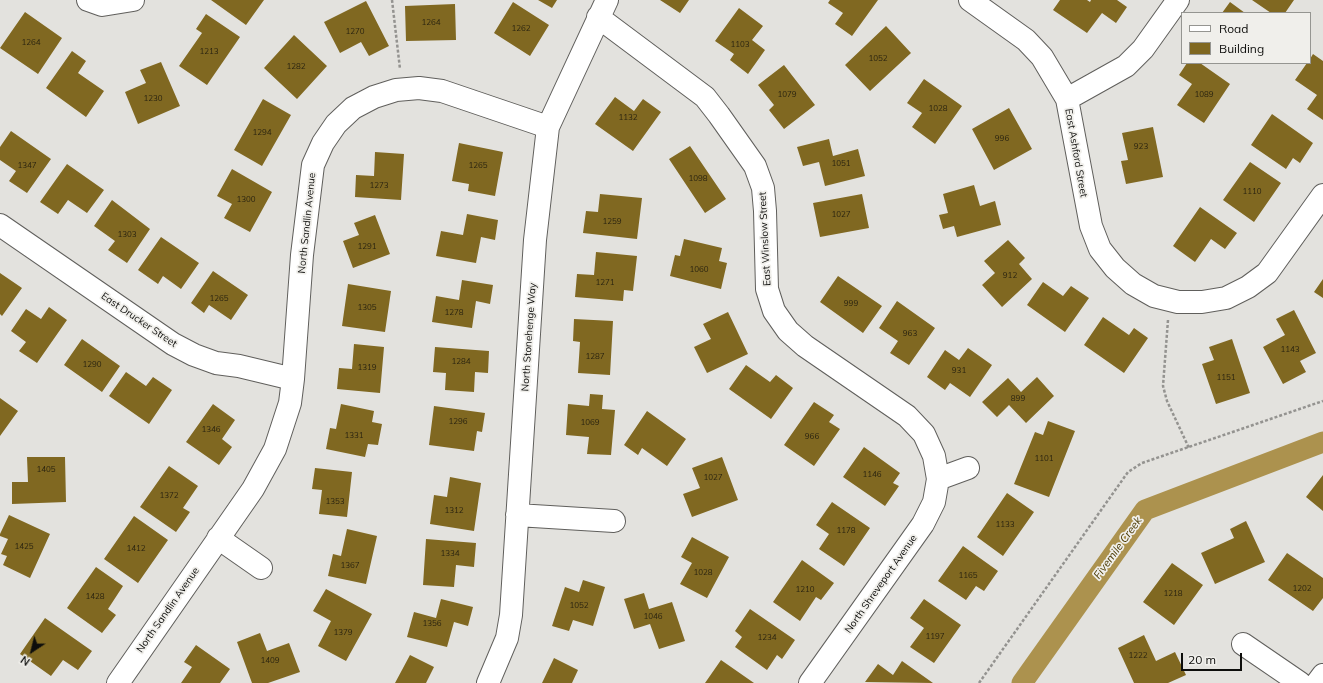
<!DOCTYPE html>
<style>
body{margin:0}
#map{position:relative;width:1323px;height:683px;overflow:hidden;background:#e3e2de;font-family:Mulish,sans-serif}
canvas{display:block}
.legend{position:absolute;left:1181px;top:12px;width:130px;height:52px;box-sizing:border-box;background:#f0efeb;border:1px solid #959591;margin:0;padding:5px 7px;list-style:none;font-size:12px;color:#0d0d0b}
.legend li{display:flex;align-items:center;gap:8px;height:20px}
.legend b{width:20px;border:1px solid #959591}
.north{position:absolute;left:12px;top:631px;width:40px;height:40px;-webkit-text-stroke:3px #f0efeb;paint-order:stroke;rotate:215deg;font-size:11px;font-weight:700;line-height:16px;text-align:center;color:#0d0d0b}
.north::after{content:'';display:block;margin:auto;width:14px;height:18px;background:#0d0d0b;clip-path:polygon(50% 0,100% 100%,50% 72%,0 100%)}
.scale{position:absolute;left:1181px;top:653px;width:61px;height:18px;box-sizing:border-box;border:2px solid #0d0d0b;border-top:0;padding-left:5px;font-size:12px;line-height:14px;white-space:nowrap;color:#0d0d0b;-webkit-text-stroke:3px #f0efeb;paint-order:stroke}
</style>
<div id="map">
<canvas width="1323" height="683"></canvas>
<ul class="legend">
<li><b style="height:5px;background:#fff"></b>Road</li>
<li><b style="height:11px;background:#806821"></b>Building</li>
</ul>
<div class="north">N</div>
<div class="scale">20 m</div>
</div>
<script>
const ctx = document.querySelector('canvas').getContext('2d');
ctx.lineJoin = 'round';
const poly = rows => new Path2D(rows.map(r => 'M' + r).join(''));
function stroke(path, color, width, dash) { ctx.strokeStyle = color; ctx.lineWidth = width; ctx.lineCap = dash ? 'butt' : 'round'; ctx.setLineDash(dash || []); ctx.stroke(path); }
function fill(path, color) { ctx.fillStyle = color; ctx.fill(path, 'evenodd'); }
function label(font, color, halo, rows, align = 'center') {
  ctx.font = font + ' Mulish,sans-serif'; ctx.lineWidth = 3.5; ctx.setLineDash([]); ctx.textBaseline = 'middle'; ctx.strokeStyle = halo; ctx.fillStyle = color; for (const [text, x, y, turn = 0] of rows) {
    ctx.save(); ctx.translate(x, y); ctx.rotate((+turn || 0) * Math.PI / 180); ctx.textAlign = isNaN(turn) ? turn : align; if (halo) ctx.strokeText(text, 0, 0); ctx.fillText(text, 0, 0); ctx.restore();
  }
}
stroke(poly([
 [1022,683,1145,510,1323,442]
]), '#ac924e', 21);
fill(poly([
 [211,0,264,0,246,25],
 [538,0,557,0,552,8],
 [660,0,689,0,680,13],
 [830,0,878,0,852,36,835,24,843,13,828,3],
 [1060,0,1087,0,1090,2,1091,0,1117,0,1127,7,1116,23,1102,13,1087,33,1053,10],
 [1252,0,1294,0,1285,13,1271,13],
 [366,1,389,46,369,56,361,42,340,53,324,22],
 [513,2,549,25,530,56,494,33],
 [1230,2,1245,13,1222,13],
 [455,4,456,40,406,41,405,6],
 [739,8,763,26,752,40,765,50,748,74,730,60,734,54,715,41],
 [25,12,62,38,38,74,0,48],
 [206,14,240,37,207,85,179,66,202,33,196,29],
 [886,26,911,53,870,91,845,65],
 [294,35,327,66,297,99,264,68],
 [72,51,86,61,78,73,104,91,86,117,46,88],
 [1313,54,1323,61,1323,120,1307,109,1317,95,1295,80,1307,63,1310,63,1310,59],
 [161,62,180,106,138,124,125,92,146,83,140,70],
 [1187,63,1200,63,1230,84,1204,123,1177,105,1192,84,1179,75],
 [784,65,815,105,784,129,769,110,774,105,758,85],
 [924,79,962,106,935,144,912,127,922,113,907,103],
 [615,97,634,111,643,99,661,112,633,151,595,124],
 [263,99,291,115,262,166,234,150],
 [1009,108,1032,149,994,170,972,129],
 [1272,114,1313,143,1300,163,1293,158,1286,169,1251,145],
 [1153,127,1163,177,1126,184,1121,161,1128,160,1122,133],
 [11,131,51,159,27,193,9,181,16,171,0,160,0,147],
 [829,139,833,156,858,149,865,176,825,186,819,162,803,166,797,147],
 [459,143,503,152,495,196,468,191,469,184,452,181],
 [690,146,726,199,705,213,669,159],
 [375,152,404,154,401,200,355,197,356,175,374,176],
 [1250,162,1281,183,1254,222,1223,200],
 [67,164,104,190,87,213,68,200,58,214,40,202],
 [232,169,272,192,250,232,224,218,232,204,217,196],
 [974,185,980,206,995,201,1001,225,957,237,954,226,943,229,939,215,948,213,943,194],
 [600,194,642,198,637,239,583,233,586,211,598,212],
 [862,194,869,228,820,237,813,203],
 [112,200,150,229,127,263,108,250,115,241,94,226],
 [1200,207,1237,233,1225,249,1211,239,1195,262,1173,246],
 [467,214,498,220,495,240,481,237,476,263,436,256,441,231,463,235],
 [375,215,390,254,353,268,343,241,359,235,354,223],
 [161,237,199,263,181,289,163,276,158,284,138,270],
 [684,239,722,248,719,261,727,263,721,289,670,276,675,255,680,256],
 [1008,240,1025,258,1019,264,1032,279,1002,307,982,285,995,273,984,261],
 [596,252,637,256,633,291,624,290,623,301,575,297,577,274,594,275],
 [213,271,248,295,231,320,209,305,204,313,191,303],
 [0,273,22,288,2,316,0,314],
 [838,276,882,306,863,333,820,302],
 [1323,279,1323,298,1314,292],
 [462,280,493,285,490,304,476,301,472,328,432,322,436,296,459,300],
 [1043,282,1063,296,1071,286,1089,298,1065,332,1027,305],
 [348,284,391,291,385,332,342,326],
 [897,301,935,328,909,365,890,353,898,341,879,328],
 [49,307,67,320,37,363,19,351,26,342,11,331,26,309,41,319],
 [1294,310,1316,353,1300,361,1306,372,1283,384,1263,347,1285,335,1276,319],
 [728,312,748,354,707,373,694,347,711,339,703,324],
 [1103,317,1129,335,1134,328,1148,338,1124,373,1084,345],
 [574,319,613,321,610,375,578,373,580,342,573,341],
 [82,339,120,366,102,392,64,365],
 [1232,339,1250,393,1216,404,1202,364,1214,360,1209,347],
 [354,344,384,347,380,393,337,389,339,368,352,369],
 [435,347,489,351,488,373,475,372,474,392,445,390,446,373,433,372],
 [968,348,992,365,970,397,950,383,945,390,927,377,945,350,959,360],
 [746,365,770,382,776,375,793,388,771,419,729,389],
 [126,372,146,386,153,377,172,390,149,424,109,396],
 [1037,377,1054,396,1026,423,1009,405,997,417,982,402,1008,378,1021,392],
 [590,394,603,395,602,409,615,410,611,455,587,454,589,437,566,435,568,404,589,406],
 [0,398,18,411,0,436],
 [814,402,834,415,829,422,840,429,814,466,784,445],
 [213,404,235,420,222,439,232,447,219,465,186,442],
 [341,404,374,411,372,422,382,424,378,445,368,444,365,457,326,449,330,428,336,429],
 [434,406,485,413,482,432,477,431,474,451,429,445],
 [647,411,686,439,667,466,642,448,638,455,624,445],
 [1048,421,1075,431,1049,497,1014,484,1035,432,1043,435],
 [864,447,900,473,893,483,899,486,885,506,843,477],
 [27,457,65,457,66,502,12,504,12,482,28,482],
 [722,457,738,500,692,517,683,494,700,488,692,468],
 [169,466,198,486,183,508,190,512,176,532,140,507],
 [315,468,352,472,347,517,319,514,322,490,312,489],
 [1323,475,1323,511,1306,497],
 [450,477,481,483,474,531,430,524,434,495,447,497],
 [1007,493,1034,512,1003,556,977,537],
 [832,502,870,528,844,566,819,549,829,534,816,525],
 [9,515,50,534,30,578,3,565,7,556,1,554,8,539,0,536,0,534],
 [134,516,168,540,138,583,104,559],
 [1246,521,1265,562,1215,584,1201,553,1234,538,1230,529],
 [347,529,377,536,366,584,328,576,333,554,341,556],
 [692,537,729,557,707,598,680,584,692,563,681,557],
 [426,539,476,543,474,567,456,565,454,587,423,585],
 [963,546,998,571,984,591,976,586,966,600,938,581],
 [1287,553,1323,578,1323,598,1313,611,1268,580],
 [802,560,834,583,821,600,816,597,800,621,773,602],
 [1172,563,1203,585,1174,625,1143,602],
 [96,567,123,586,108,609,116,615,102,633,67,608],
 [583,580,605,587,593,626,573,620,569,631,552,626,565,587,579,592],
 [326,589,372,614,346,661,318,646,331,621,313,611],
 [644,593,649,609,672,602,685,641,659,649,650,624,634,629,624,599],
 [441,599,473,607,468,626,454,622,447,647,407,637,414,612,436,618],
 [924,599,961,625,934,663,910,647,924,628,910,618],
 [750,609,795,640,782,659,777,655,767,670,735,647,742,637,735,631],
 [45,618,92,651,78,670,63,660,51,676,20,654],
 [260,633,267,651,289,643,300,672,268,683,252,683,237,642],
 [1144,635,1156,661,1175,652,1186,675,1168,683,1134,683,1118,648],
 [196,645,230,669,220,683,181,683,192,667,184,662],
 [410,655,434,667,426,683,395,683],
 [554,658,578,670,572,683,542,683],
 [721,660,754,683,705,683],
 [902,661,933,683,865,682,878,664,893,675]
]), '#806821');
const minor = poly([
 [88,0,102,5,133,0],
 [970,0,1026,40,1042,57,1067,99,1091,226,1100,249,1115,268,1133,284,1154,296,1178,302,1202,302,1226,298,1248,287,1267,273,1323,195],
 [598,17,705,97,719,115,755,166,763,188,765,211,767,289,774,311,788,331,805,346,907,416,924,434,934,456,938,479,934,502,923,524,810,683],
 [1067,99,1126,66,1143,49,1178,0],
 [0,225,173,344,194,355,216,363,239,366,293,379],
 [938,479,968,468],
 [517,515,614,521],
 [218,538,261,568],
 [1243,644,1300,683],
 [118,683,253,489,275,449,290,403,293,379,302,255,313,165,323,143,336,124,353,108,374,97,396,90,419,88,442,91,548,127],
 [488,683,507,638,511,615,535,240,548,127,607,0],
 [1317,683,1323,675]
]);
stroke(minor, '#605f5c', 24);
stroke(poly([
 [392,0,400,69],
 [1168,320,1163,386,1167,401,1189,448],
 [979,683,1128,472,1142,463,1323,401]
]), '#949390', 2.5, [3, 2]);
stroke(minor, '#fff', 22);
label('8px', '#2a2410', null, [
 ["1264",431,23],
 ["1262",521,29],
 ["1270",355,32],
 ["1264",31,43],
 ["1103",740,45],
 ["1213",209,52],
 ["1052",878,59],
 ["1282",296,67],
 ["1079",787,95],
 ["1089",1204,95],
 ["1230",153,99],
 ["1028",938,109],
 ["1132",628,118],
 ["1294",262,133],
 ["996",1002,139],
 ["923",1141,147],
 ["1051",841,164],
 ["1347",27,166],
 ["1265",478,166],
 ["1098",698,179],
 ["1273",379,186],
 ["1110",1252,192],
 ["1300",246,200],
 ["1027",841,215],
 ["1259",612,222],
 ["1303",127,235],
 ["1291",367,247],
 ["1060",699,270],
 ["912",1010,276],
 ["1271",605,283],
 ["1265",219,299],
 ["999",851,304],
 ["1305",367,308],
 ["1278",454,313],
 ["963",910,334],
 ["1143",1290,350],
 ["1287",595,357],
 ["1284",461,362],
 ["1290",92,365],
 ["1319",367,368],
 ["931",959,371],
 ["1151",1226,378],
 ["899",1018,399],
 ["1296",458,422],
 ["1069",590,423],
 ["1346",211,430],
 ["1331",354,436],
 ["966",812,437],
 ["1101",1044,459],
 ["1405",46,470],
 ["1146",872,475],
 ["1027",713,478],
 ["1372",169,496],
 ["1353",335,502],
 ["1312",454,511],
 ["1133",1005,525],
 ["1178",846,531],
 ["1425",24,547],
 ["1412",136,549],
 ["1334",450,554],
 ["1367",350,566],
 ["1028",703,573],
 ["1165",968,576],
 ["1202",1302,589],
 ["1210",805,590],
 ["1218",1173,594],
 ["1428",95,597],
 ["1052",579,606],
 ["1046",653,617],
 ["1356",432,624],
 ["1379",343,633],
 ["1197",935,637],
 ["1234",767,638],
 ["1222",1138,656],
 ["1409",270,661]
]);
label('10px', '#0d0d0b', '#f0efeb', [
 ["East Ashford Street",1076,153,80],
 ["North Sandlin Avenue",307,223,-84],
 ["East Winslow Street",765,239,-93],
 ["East Drucker Street",139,320,34],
 ["North Stonehenge Way",529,337,-86],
 ["North Shreveport Avenue",881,584,-55],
 ["North Sandlin Avenue",168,610,-55]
]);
label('italic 11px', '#4a3900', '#f0efeb', [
 ["Fivemile Creek",1118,548,-54]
]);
</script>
